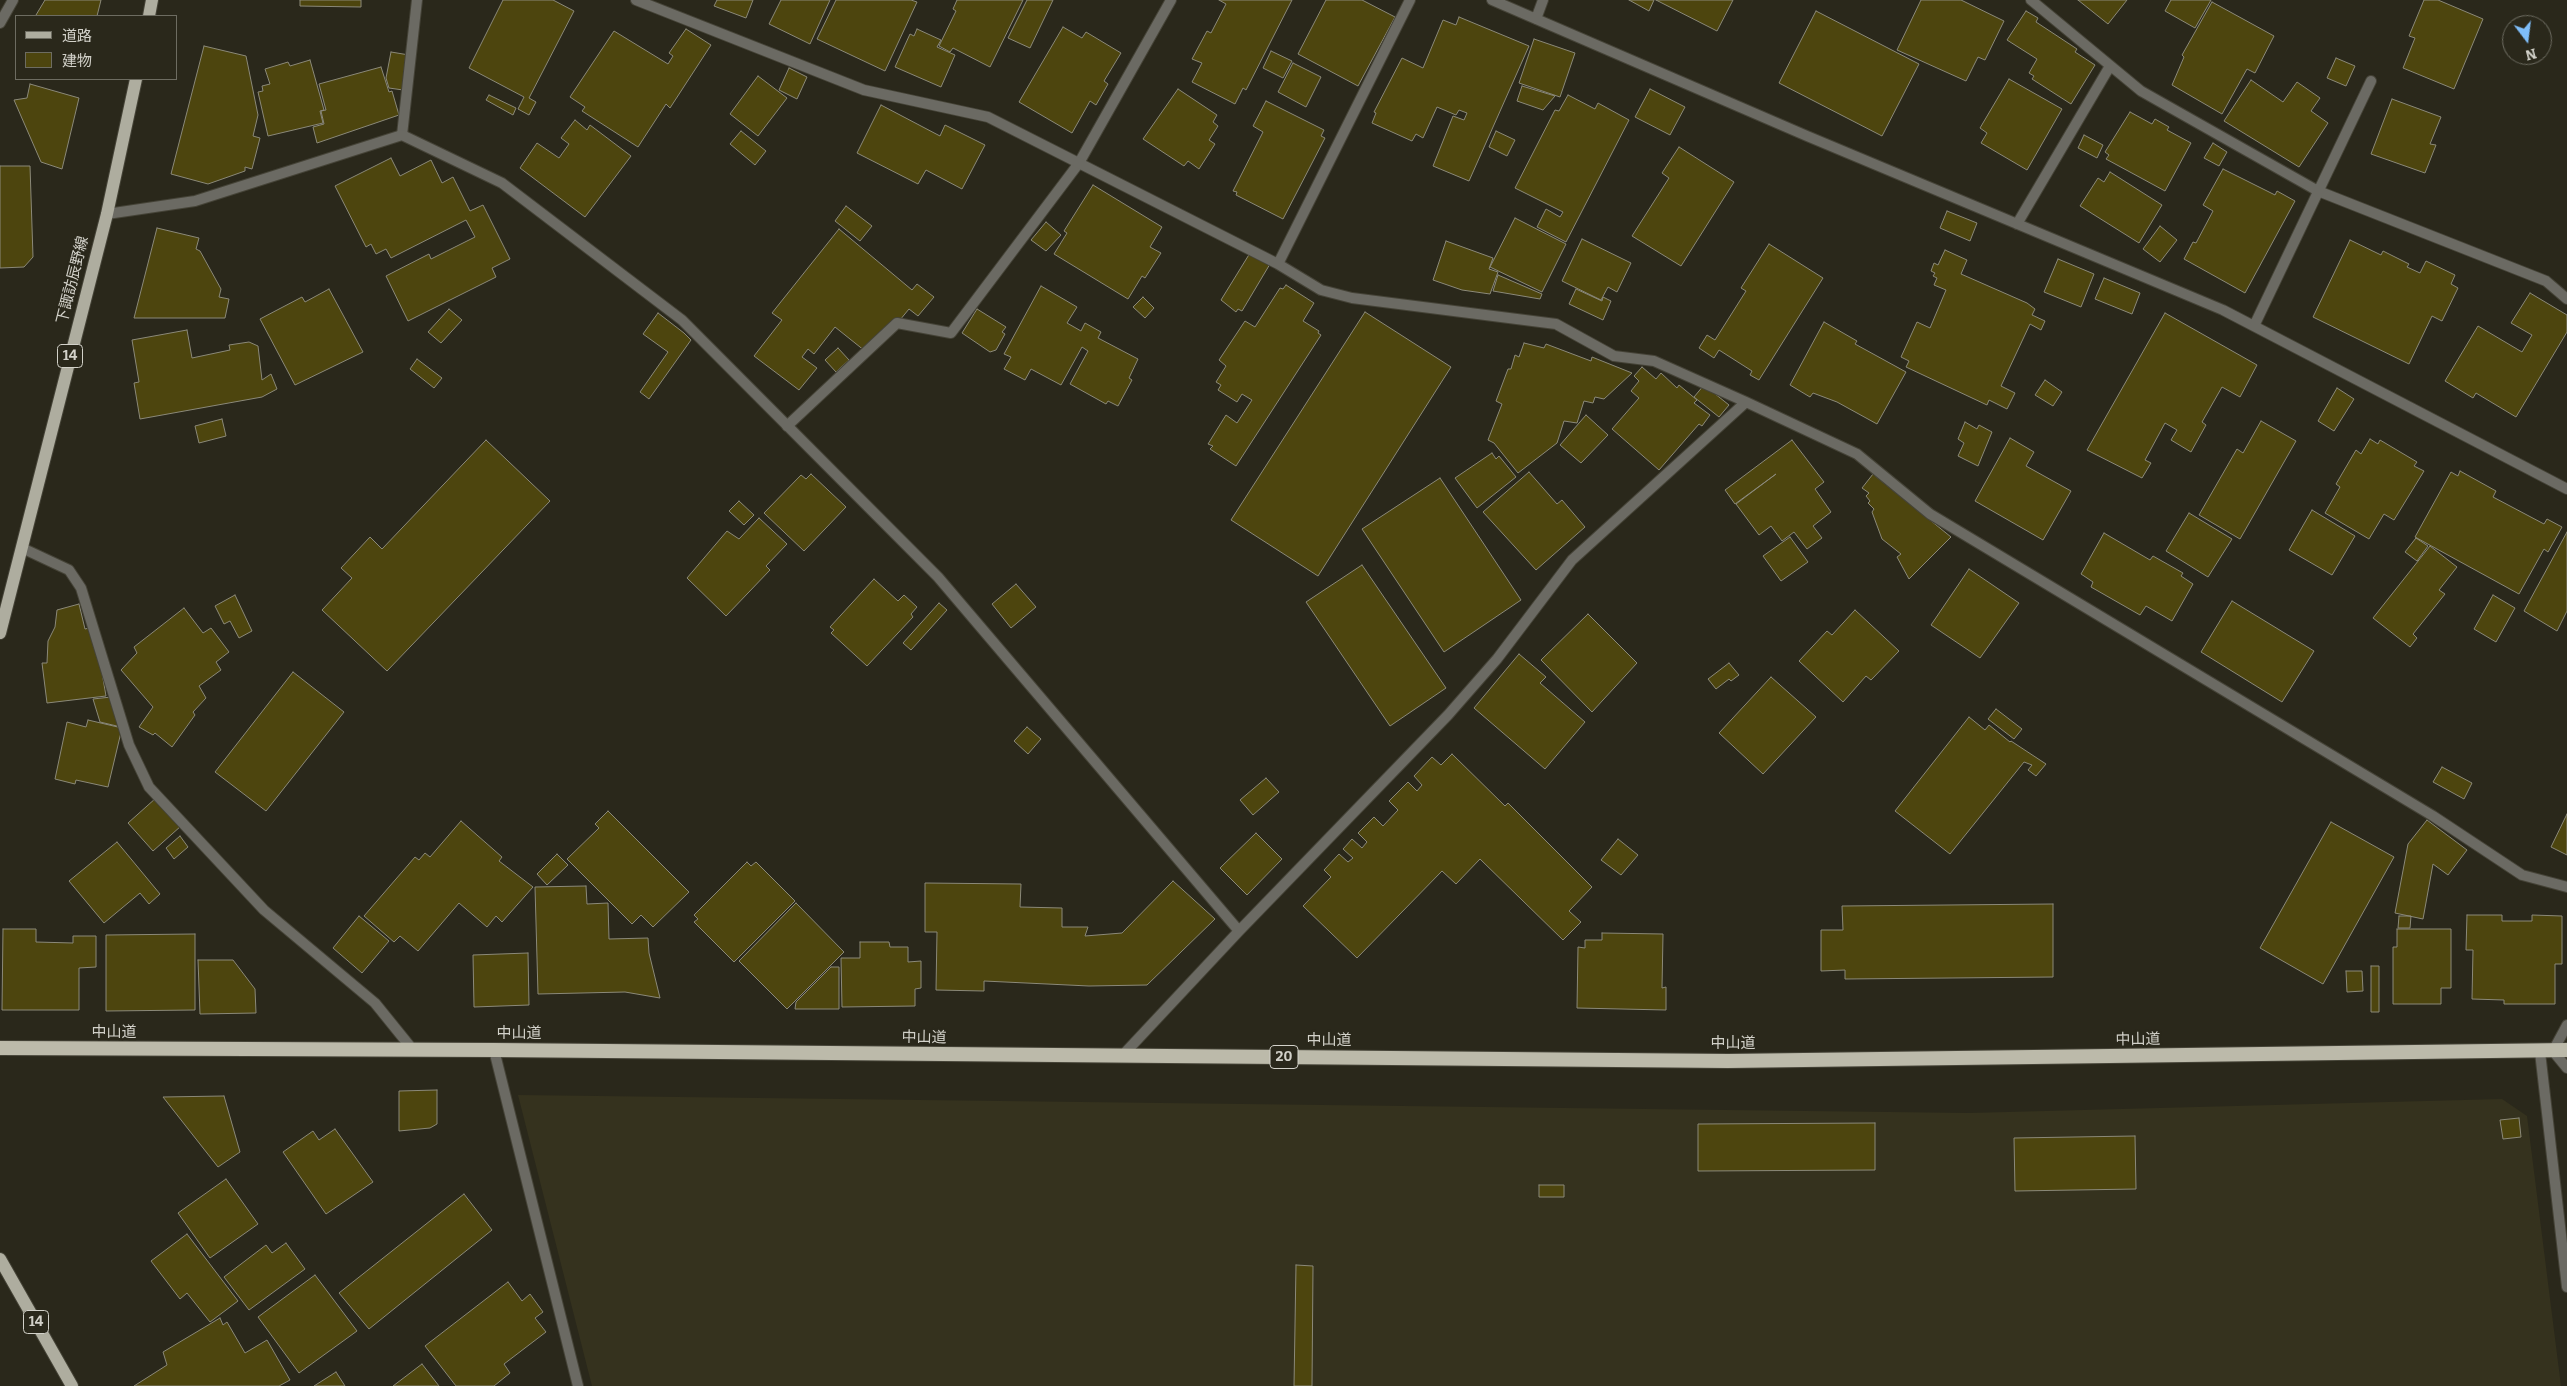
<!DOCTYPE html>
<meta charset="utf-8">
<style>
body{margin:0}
#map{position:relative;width:2567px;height:1386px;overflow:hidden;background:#2a281b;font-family:Bitter,"Noto Sans JP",serif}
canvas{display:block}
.legend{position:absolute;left:15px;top:15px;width:162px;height:65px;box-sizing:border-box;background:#2a281b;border:1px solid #6d6c61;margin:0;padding:6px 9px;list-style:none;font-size:15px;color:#d2d1c9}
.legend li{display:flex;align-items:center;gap:10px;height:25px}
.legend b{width:25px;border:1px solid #6d6c61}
.north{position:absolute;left:2502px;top:15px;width:50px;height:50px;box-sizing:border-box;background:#2a281b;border:1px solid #6d6c61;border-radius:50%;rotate:165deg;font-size:14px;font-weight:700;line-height:20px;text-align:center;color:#d2d1c9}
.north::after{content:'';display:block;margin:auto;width:18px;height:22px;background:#7ebdf9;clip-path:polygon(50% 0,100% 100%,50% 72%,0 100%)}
</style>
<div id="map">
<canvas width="2567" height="1386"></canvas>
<ul class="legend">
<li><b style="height:6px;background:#aead9f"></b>道路</li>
<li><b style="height:14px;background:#4d450e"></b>建物</li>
</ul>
<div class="north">N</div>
</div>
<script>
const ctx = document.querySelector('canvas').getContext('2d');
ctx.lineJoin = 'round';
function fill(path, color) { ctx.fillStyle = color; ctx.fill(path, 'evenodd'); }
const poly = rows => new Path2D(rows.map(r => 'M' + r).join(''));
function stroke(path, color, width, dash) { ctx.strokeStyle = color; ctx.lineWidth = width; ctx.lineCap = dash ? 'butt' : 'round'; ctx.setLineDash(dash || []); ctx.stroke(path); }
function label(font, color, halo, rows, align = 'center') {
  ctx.font = font + ' Bitter,"Noto Sans JP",serif'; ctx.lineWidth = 4.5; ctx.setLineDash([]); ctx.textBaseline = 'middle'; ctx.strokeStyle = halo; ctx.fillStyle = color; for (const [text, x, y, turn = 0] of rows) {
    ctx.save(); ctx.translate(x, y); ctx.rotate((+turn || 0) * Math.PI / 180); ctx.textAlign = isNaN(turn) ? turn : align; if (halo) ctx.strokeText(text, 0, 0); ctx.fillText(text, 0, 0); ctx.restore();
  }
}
fill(poly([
 [518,1095,1969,1113,2502,1099,2527,1116,2561,1386,592,1386]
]), '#35321e');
const building = poly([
 [45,0,101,0,97,16,39,16,36,15,45,0],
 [300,0,361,0,361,7,300,6,300,0],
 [503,0,553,0,574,11,529,98,536,102,529,115,518,109,524,97,469,68,503,0],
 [717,0,753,0,746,18,714,6,717,0],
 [781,0,830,0,810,44,769,24,781,0],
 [836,0,911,0,917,2,885,71,817,39,836,0],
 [957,0,1023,0,990,67,953,48,950,52,939,46,956,11,953,9,957,0],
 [1027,0,1053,0,1030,48,1008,38,1027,0],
 [1219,0,1292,0,1246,90,1243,88,1235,104,1192,82,1202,63,1192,59,1207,31,1211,33,1226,4,1219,0],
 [1326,0,1362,0,1395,17,1358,86,1298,54,1326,0],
 [1629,0,1654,0,1649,11,1629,0],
 [1656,0,1733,0,1717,31,1656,0],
 [1921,0,1961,0,2004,21,1985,60,1978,57,1966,81,1897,50,1921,0],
 [2078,0,2127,0,2108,24,2078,0],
 [2171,0,2211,0,2195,28,2165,11,2171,0],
 [2424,0,2438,0,2483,19,2454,89,2403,68,2415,38,2409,36,2424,0],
 [2212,2,2274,36,2255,73,2247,69,2222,114,2172,85,2184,57,2182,55,2212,2],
 [1816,11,1919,64,1882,136,1779,83,1816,11],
 [2026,11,2038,18,2036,22,2077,49,2075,52,2095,65,2071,104,2032,79,2034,76,2029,73,2037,59,2007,40,2026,11],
 [1459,17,1529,46,1469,181,1433,166,1453,116,1464,120,1467,113,1459,110,1456,115,1437,107,1423,138,1416,134,1412,141,1372,123,1376,113,1374,112,1402,58,1423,68,1443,20,1456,25,1459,17],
 [1063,27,1082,38,1086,32,1121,53,1104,81,1108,84,1096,105,1090,101,1072,133,1019,102,1063,27],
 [686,29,711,45,670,108,666,104,638,147,582,111,585,107,570,97,614,31,668,64,673,56,669,53,686,29],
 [917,29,941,40,937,47,955,55,941,87,895,67,910,34,914,36,917,29],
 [1534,39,1575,53,1560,97,1519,83,1534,39],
 [204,46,246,56,258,115,253,136,260,138,252,169,245,167,245,171,208,184,171,174,204,46],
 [1271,51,1292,61,1283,78,1263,68,1271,51],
 [391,52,409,55,403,90,389,88,386,78,391,52],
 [2336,58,2355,66,2346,86,2327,78,2336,58],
 [310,60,324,110,320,111,323,123,268,136,258,92,263,91,262,86,270,84,265,69,288,62,290,66,310,60],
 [1293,63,1321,77,1306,107,1278,92,1293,63],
 [381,67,389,92,392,91,399,115,317,143,313,127,324,124,321,111,326,110,319,84,381,67],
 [789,68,807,77,797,99,779,90,789,68],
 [758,76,787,98,758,136,730,114,758,76],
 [2009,79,2062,109,2027,170,1981,143,1987,133,1980,128,2009,79],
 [2251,80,2283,102,2297,82,2320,98,2311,111,2328,123,2299,167,2224,121,2251,80],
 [30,84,79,98,62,169,41,162,14,100,27,98,30,84],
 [1522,86,1555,96,1543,110,1517,101,1522,86],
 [1178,89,1217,115,1213,122,1218,126,1209,140,1215,144,1199,169,1188,161,1184,166,1143,139,1178,89],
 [1650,89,1685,107,1670,135,1635,117,1650,89],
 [489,95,516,108,513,115,486,100,489,95],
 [1568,95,1595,109,1598,103,1629,120,1566,242,1537,227,1546,209,1560,217,1563,212,1515,188,1555,110,1559,111,1568,95],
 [2392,99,2441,117,2430,144,2436,145,2425,173,2371,154,2392,99],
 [1266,101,1324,130,1321,136,1325,138,1283,219,1236,195,1237,192,1233,191,1263,132,1253,126,1266,101],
 [881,105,940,136,945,125,985,145,962,189,926,170,918,184,857,153,881,105],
 [2130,112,2152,124,2155,119,2169,127,2167,130,2191,143,2165,191,2106,159,2109,155,2105,152,2130,112],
 [575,120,587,130,590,125,631,156,585,217,520,168,537,143,559,158,569,144,561,138,575,120],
 [741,131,766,151,755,165,730,144,741,131],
 [1496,131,1515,140,1507,156,1489,147,1496,131],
 [2084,135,2103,145,2097,158,2078,148,2084,135],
 [2213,143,2227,152,2219,166,2204,158,2213,143],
 [1679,147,1734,182,1681,266,1632,236,1669,178,1662,173,1679,147],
 [391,158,400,176,431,160,442,183,453,177,470,211,483,205,510,259,492,268,496,277,408,321,386,276,429,254,431,259,475,237,466,220,391,258,386,249,376,254,371,244,366,247,335,186,391,158],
 [0,166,30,166,33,257,24,267,0,268,0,166],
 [2223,169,2275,195,2277,191,2295,201,2245,293,2184,259,2193,242,2196,243,2213,211,2203,205,2223,169],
 [2110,172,2162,205,2139,243,2080,206,2098,178,2104,182,2110,172],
 [1093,185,1162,227,1150,247,1161,253,1145,278,1142,276,1128,299,1054,254,1067,233,1064,231,1093,185],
 [846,206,872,226,860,241,835,221,846,206],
 [1947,211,1977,223,1970,241,1940,228,1947,211],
 [1515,218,1566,244,1542,292,1490,267,1515,218],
 [1046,222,1061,235,1046,251,1031,240,1046,222],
 [2160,226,2177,240,2160,262,2143,249,2160,226],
 [157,228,199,238,196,249,200,251,221,289,219,297,229,299,225,318,134,318,157,228],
 [839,229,912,290,917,284,934,297,918,316,909,309,895,326,865,351,835,327,814,354,808,349,802,357,817,368,799,390,754,356,782,320,772,313,839,229],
 [1582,239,1631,263,1617,292,1608,287,1601,300,1562,281,1582,239],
 [2350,240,2381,255,2383,251,2409,264,2407,267,2420,273,2426,261,2455,275,2451,284,2458,288,2442,321,2432,316,2409,364,2313,317,2350,240],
 [1446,241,1493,258,1489,269,1498,272,1490,294,1462,290,1433,280,1446,241],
 [1769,244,1823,278,1759,380,1750,375,1752,371,1719,350,1714,358,1699,348,1707,335,1715,340,1746,291,1741,288,1769,244],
 [1945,250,1967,260,1961,274,2027,303,2035,309,2032,315,2045,321,2041,330,2030,324,2001,386,2015,393,2007,409,1989,400,1987,405,1906,367,1909,361,1901,357,1917,322,1930,328,1946,290,1934,285,1937,278,1933,276,1935,273,1931,271,1934,263,1938,265,1945,250],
 [1250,253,1270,264,1242,311,1238,309,1236,312,1221,300,1250,253],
 [2058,259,2094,274,2081,307,2044,292,2058,259],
 [1498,275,1542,294,1540,299,1493,291,1498,275],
 [2104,278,2140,293,2132,314,2095,299,2104,278],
 [1286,285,1314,303,1303,321,1319,331,1318,333,1321,335,1236,466,1210,449,1213,446,1208,444,1226,415,1237,423,1252,400,1242,394,1237,402,1218,390,1221,385,1216,382,1226,366,1219,360,1245,321,1255,327,1280,288,1283,289,1286,285],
 [1041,286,1077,307,1067,323,1081,331,1085,323,1101,332,1098,338,1138,359,1129,378,1132,380,1118,406,1108,401,1106,404,1070,384,1088,351,1082,347,1061,385,1031,369,1025,380,1004,369,1011,357,1004,354,1041,286],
 [329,289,363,352,295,385,260,319,302,297,305,302,329,289],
 [1576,289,1602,301,1603,297,1611,301,1603,320,1569,304,1576,289],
 [2530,293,2567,315,2567,332,2516,417,2476,393,2473,398,2445,381,2478,326,2522,352,2532,335,2511,323,2530,293],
 [1143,297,1154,308,1145,318,1133,307,1143,297],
 [449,309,462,320,441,343,428,332,449,309],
 [977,309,1006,327,1002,332,1005,334,996,350,990,352,962,333,977,309],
 [1365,312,1451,367,1318,576,1231,520,1365,312],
 [658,313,684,333,691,340,649,399,640,392,668,352,643,334,658,313],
 [2165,313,2257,365,2240,397,2222,387,2202,422,2206,425,2191,452,2171,440,2177,430,2165,423,2145,460,2151,463,2142,478,2087,450,2165,313],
 [1824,322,1857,341,1855,344,1906,372,1877,424,1837,402,1813,393,1810,397,1790,385,1824,322],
 [187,330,192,358,230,350,229,345,249,342,258,346,262,380,271,374,277,389,262,397,140,419,134,383,139,382,132,340,187,330],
 [1524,343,1544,348,1546,344,1591,361,1592,357,1632,373,1604,399,1595,397,1593,403,1584,401,1577,423,1564,421,1557,443,1518,473,1494,443,1488,440,1502,404,1496,401,1508,369,1511,369,1515,355,1519,357,1524,343],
 [838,348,849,360,836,372,825,360,838,348],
 [417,359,442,378,434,388,410,369,417,359],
 [1642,367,1656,379,1661,373,1677,388,1679,385,1697,400,1694,403,1710,415,1702,426,1699,424,1659,470,1612,429,1639,398,1631,391,1639,381,1634,376,1642,367],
 [2045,380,2062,392,2053,406,2035,395,2045,380],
 [1704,385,1729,405,1719,417,1694,397,1704,385],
 [2337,388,2354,399,2334,431,2318,421,2337,388],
 [1586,415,1608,435,1581,463,1560,445,1586,415],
 [222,419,226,436,199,443,195,426,222,419],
 [2261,421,2296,441,2240,539,2199,515,2237,449,2243,453,2261,421],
 [1965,422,1977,429,1979,425,1992,432,1978,466,1958,456,1964,443,1958,439,1965,422],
 [2010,438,2034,452,2026,466,2071,491,2043,540,1975,501,2010,438],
 [2370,439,2378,444,2380,440,2417,462,2414,466,2424,471,2394,520,2384,514,2369,539,2325,513,2340,487,2336,484,2356,450,2361,454,2370,439],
 [486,440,550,501,387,671,322,610,352,578,341,568,370,537,382,549,486,440],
 [1792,440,1824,482,1815,489,1831,512,1813,526,1822,538,1807,549,1794,532,1782,541,1771,526,1759,535,1736,504,1776,474,1735,504,1725,490,1792,440],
 [1492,453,1496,459,1499,456,1516,477,1477,508,1455,478,1492,453],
 [2460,471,2496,491,2493,497,2544,524,2547,519,2562,527,2548,552,2544,549,2519,594,2415,537,2451,472,2458,476,2460,471],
 [1529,472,1557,504,1562,500,1585,527,1536,570,1483,512,1529,472],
 [811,474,846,507,804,551,764,513,801,475,806,479,811,474],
 [1873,474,1951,537,1909,579,1897,557,1901,554,1882,539,1872,512,1874,509,1868,503,1870,501,1866,496,1869,493,1862,488,1873,474],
 [1440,478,1521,600,1444,652,1362,529,1440,478],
 [739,501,754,515,744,525,729,511,739,501],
 [2312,510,2355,536,2332,575,2289,550,2312,510],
 [2189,513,2232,539,2208,577,2166,551,2189,513],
 [759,518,787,544,766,566,770,570,726,616,687,578,727,531,739,539,759,518],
 [2567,532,2567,611,2557,631,2524,611,2567,532],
 [2104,533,2150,560,2153,556,2183,573,2181,576,2193,584,2172,621,2146,606,2140,615,2091,587,2093,582,2081,574,2104,533],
 [1790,537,1808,562,1781,581,1763,556,1790,537],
 [2416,538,2428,546,2417,561,2405,552,2416,538],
 [2430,546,2457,567,2439,590,2445,594,2413,634,2417,638,2410,647,2373,618,2430,546],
 [1362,565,1446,688,1390,726,1306,602,1362,565],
 [1969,569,2019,603,1980,658,1931,625,1969,569],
 [874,579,898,601,904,595,917,607,911,614,913,617,867,666,831,633,834,630,830,627,874,579],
 [1016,584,1036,607,1011,628,992,604,1016,584],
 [235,595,252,631,239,638,230,621,224,624,215,606,235,595],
 [2493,595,2515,608,2496,642,2474,629,2493,595],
 [2232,601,2314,651,2282,702,2201,652,2232,601],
 [939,603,947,610,911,650,903,643,939,603],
 [79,604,85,629,89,628,99,655,106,696,47,703,42,663,47,663,48,641,55,627,57,610,79,604],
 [184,608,203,633,211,628,229,652,216,662,221,670,199,686,206,698,193,712,195,715,172,747,155,733,153,735,139,727,153,707,121,670,137,653,134,647,184,608],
 [1855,610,1899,651,1871,680,1866,676,1843,702,1799,661,1827,631,1832,635,1855,610],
 [1588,614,1637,663,1592,712,1541,660,1588,614],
 [1519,654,1546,677,1540,683,1585,722,1545,769,1474,708,1519,654],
 [1729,663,1739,675,1731,681,1729,679,1716,689,1708,679,1729,663],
 [293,672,344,712,266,811,215,772,293,672],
 [1771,677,1816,717,1763,774,1719,733,1771,677],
 [111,697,121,727,100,722,93,699,111,697],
 [1996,709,2022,729,2014,739,1988,719,1996,709],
 [1969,717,1985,730,1989,725,2010,742,2011,741,2046,764,2036,776,2028,770,2032,765,2024,762,1950,854,1895,811,1969,717],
 [88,720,122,728,108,787,76,780,75,784,55,779,67,722,86,727,88,720],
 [1027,727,1041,739,1028,754,1014,741,1027,727],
 [1452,754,1505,806,1508,803,1592,887,1569,911,1581,922,1563,940,1480,859,1456,884,1442,871,1357,958,1303,906,1331,877,1324,870,1339,854,1348,862,1353,858,1343,849,1352,839,1362,848,1367,842,1358,833,1374,817,1383,826,1398,810,1389,801,1408,782,1417,791,1422,785,1414,776,1432,757,1441,765,1452,754],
 [2442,767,2472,783,2464,799,2433,782,2442,767],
 [1266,778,1279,792,1253,815,1240,800,1266,778],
 [156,798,181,826,153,851,128,823,156,798],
 [608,811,689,892,653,927,641,915,632,924,567,859,599,828,595,824,608,811],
 [2567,814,2567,855,2551,847,2567,814],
 [2427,820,2467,850,2448,875,2433,864,2423,919,2395,913,2408,844,2427,820],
 [461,821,502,857,499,861,533,887,502,922,496,916,487,927,459,903,418,951,400,936,394,942,364,916,415,857,419,860,425,853,430,857,461,821],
 [2331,822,2394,857,2323,984,2260,948,2331,822],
 [1256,833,1282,859,1247,895,1220,868,1256,833],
 [180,836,188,847,174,859,166,848,180,836],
 [1618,839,1638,855,1621,875,1601,860,1618,839],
 [117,842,160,894,149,904,140,893,104,923,69,881,117,842],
 [557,854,568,865,547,885,537,874,557,854],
 [747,862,751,866,756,862,795,901,734,962,694,922,698,919,694,915,747,862],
 [1173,881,1215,919,1147,985,1089,986,984,981,984,991,936,990,937,932,925,932,925,883,1021,884,1020,907,1062,908,1062,927,1088,927,1085,936,1122,933,1173,881],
 [586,886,587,904,608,903,609,939,648,938,649,953,660,998,625,992,538,994,535,887,586,886],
 [796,903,844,952,787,1009,739,961,796,903],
 [2053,904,2053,977,1845,979,1845,970,1821,971,1821,930,1843,930,1842,906,2053,904],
 [2467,915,2502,915,2502,921,2532,921,2532,915,2562,916,2562,964,2555,964,2555,1004,2504,1004,2504,1000,2472,999,2473,950,2466,950,2467,915],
 [359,916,389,941,362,973,333,948,359,916],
 [2399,916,2411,916,2410,928,2398,928,2399,916],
 [3,929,36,929,36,942,73,943,73,936,96,936,96,967,79,968,79,1010,2,1010,3,929],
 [2397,929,2451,929,2451,988,2441,988,2441,1004,2393,1004,2393,947,2397,947,2397,929],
 [1602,933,1663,934,1662,988,1666,987,1666,1010,1577,1008,1578,947,1585,948,1585,940,1602,940,1602,933],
 [195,934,195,1010,106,1011,106,935,195,934],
 [860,942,889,942,890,947,908,947,908,962,921,961,921,988,915,989,915,1006,842,1007,841,958,860,958,860,942],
 [528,953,529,1005,474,1007,473,955,528,953],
 [198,960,233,960,255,989,256,1013,200,1014,198,960],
 [2371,966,2379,966,2379,1012,2371,1012,2371,966],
 [831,967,839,967,839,1009,795,1009,796,1002,831,967],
 [2346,971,2362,971,2363,991,2347,992,2346,971],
 [437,1090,437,1124,430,1128,399,1131,399,1091,437,1090],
 [224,1096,240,1152,218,1167,163,1097,224,1096],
 [2519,1118,2521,1137,2503,1139,2500,1120,2519,1118],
 [1875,1123,1875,1170,1698,1171,1698,1124,1875,1123],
 [335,1129,373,1182,326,1214,283,1152,313,1131,319,1140,335,1129],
 [2135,1136,2136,1189,2015,1191,2014,1138,2135,1136],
 [226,1179,258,1224,210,1258,178,1213,226,1179],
 [1539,1185,1564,1185,1564,1197,1539,1197,1539,1185],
 [464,1194,492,1230,369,1329,339,1293,464,1194],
 [187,1234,238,1301,210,1322,187,1293,180,1299,151,1261,187,1234],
 [286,1243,305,1269,249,1310,224,1277,266,1245,272,1253,286,1243],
 [1296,1265,1313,1266,1312,1386,1294,1386,1296,1265],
 [315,1275,357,1331,299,1373,258,1317,315,1275],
 [508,1282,522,1301,530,1294,543,1312,535,1318,546,1332,504,1364,510,1373,494,1386,456,1386,425,1346,508,1282],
 [220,1318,223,1325,227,1322,245,1353,267,1340,290,1380,279,1386,134,1386,167,1365,163,1352,220,1318],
 [422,1364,439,1386,393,1386,422,1364],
 [336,1372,345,1386,314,1386,336,1372]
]);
fill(building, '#4d450e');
stroke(building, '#8b8979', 1);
const service = poly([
 [402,135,417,0],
 [787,426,897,323,951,333,1079,163,1171,0],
 [2553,1051,2567,1068]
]);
const minor = poly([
 [636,0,864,90,988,117,1278,264,1321,290,1352,298,1556,324,1614,356,1654,361,1746,402,1857,454,1930,514,2433,816,2522,875,2567,887],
 [1492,0,1807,136,2223,310,2567,489],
 [2031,0,2141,91,2318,191,2546,281,2567,299],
 [1536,19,1543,0],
 [0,23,13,0],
 [107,214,195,201,402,135,502,183,682,320,938,577,1239,931],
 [2017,224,2110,66],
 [1278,264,1410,0],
 [2254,326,2371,81],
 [22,548,69,570,81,588,129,745,149,787,264,910,375,1003,413,1050],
 [494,1050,578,1386],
 [2553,1051,2567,1025],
 [2540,1052,2567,1287],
 [1122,1056,1239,931,1448,715,1497,659,1572,560,1746,402]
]);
const primary = poly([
 [149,16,152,0],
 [0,633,107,214,136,79],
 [0,1259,72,1386]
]);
const trunk = poly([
 [0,1048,494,1050,1728,1061,2567,1050]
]);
stroke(service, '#454337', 12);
stroke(minor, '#454337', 12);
stroke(primary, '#454337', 14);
stroke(trunk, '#454337', 16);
stroke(service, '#6b6a63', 10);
stroke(minor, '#6b6a63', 10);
stroke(primary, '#aead9f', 12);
stroke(trunk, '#bcbaaa', 14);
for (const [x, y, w] of [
 [70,356,25],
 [1284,1057,28],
 [36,1322,25]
]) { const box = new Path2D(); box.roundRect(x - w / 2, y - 11.5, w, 23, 4); ctx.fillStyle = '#2a281b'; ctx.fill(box); stroke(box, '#d2d1c9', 1); }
label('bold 14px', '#d2d1c9', null, [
 ["14",70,356],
 ["20",1284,1057],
 ["14",36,1322]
]);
label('15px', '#d2d1c9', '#2a281b', [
 ["下諏訪辰野線",73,280,-76],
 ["中山道",114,1033],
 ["中山道",519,1034],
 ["中山道",924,1038,1],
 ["中山道",2138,1040,-1],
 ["中山道",1329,1041],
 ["中山道",1733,1044]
]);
</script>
